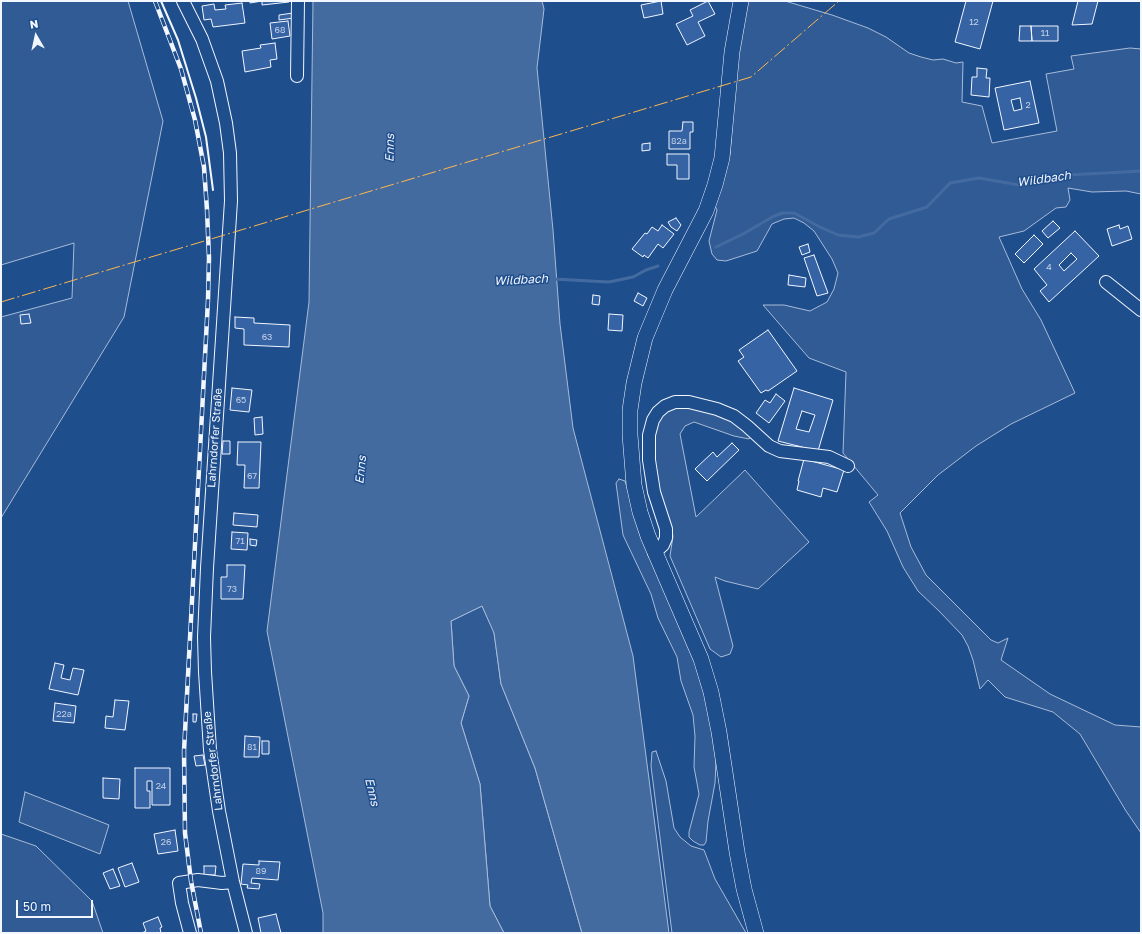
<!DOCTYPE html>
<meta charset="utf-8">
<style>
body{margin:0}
#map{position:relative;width:1142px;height:934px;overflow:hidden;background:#1f4e8c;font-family:"Golos Text",sans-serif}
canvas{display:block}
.frame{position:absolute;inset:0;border:2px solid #f2f6ff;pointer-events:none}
.north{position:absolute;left:16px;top:16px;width:40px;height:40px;-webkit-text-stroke:3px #1f4e8c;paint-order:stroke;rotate:351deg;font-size:11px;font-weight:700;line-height:16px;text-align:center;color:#f2f6ff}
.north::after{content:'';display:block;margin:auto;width:14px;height:18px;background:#f2f6ff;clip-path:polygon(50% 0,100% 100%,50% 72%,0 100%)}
.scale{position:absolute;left:16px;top:900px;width:77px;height:18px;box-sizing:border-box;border:2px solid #f2f6ff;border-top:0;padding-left:5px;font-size:12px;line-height:14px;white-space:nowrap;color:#f2f6ff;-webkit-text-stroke:3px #1f4e8c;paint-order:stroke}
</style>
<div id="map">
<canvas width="1142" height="934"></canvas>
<div class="frame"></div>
<div class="north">N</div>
<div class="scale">50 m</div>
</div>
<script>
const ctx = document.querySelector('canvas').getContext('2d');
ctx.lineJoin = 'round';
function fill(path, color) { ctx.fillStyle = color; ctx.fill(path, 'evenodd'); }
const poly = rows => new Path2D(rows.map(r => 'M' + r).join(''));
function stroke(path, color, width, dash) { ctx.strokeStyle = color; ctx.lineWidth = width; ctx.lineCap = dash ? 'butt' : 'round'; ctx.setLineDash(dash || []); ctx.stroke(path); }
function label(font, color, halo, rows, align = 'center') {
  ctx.font = font + ' "Golos Text",sans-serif'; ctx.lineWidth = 3; ctx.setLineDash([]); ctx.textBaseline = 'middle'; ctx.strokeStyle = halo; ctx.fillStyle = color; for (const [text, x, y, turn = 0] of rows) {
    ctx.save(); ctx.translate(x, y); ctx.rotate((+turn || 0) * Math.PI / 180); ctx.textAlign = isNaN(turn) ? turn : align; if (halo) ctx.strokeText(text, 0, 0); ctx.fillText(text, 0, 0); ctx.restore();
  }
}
const green = poly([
 [1,1,128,1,163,121,124,317,1,518,1,317,72,298,74,243,1,265,1,1],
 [747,1,785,1,832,15,868,28,886,37,909,53,921,57,933,60,943,59,956,63,963,62,962,102,982,106,992,143,1057,131,1046,74,1074,69,1071,56,1130,48,1141,49,1141,194,1126,191,1092,192,1068,188,1070,200,1066,207,1056,208,1024,231,999,237,1022,289,1041,320,1075,393,1011,424,976,446,938,475,900,513,911,547,926,575,991,640,998,643,1008,638,1001,660,1050,694,1115,725,1141,727,1141,833,1126,811,1080,734,1053,712,1005,697,988,680,980,689,973,660,968,646,962,635,939,611,918,591,903,567,887,531,869,502,878,495,843,453,846,372,809,358,763,305,784,305,810,311,827,302,834,289,838,273,832,259,814,231,804,223,794,218,784,219,772,224,757,251,726,261,717,260,712,254,709,241,717,210,714,204,730,154,737,62,747,1],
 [680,405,724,413,751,437,749,439,734,436,694,422,685,426,680,434,696,517,745,470,809,542,758,589,725,581,715,577,733,646,730,654,721,657,710,649,670,556,673,536,669,518,661,502,652,447,659,415,680,405],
 [619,479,625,481,629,494,691,650,705,697,714,741,716,762,715,783,708,821,706,842,704,845,700,845,693,841,689,837,689,832,699,794,694,767,695,736,693,715,681,681,677,657,658,618,651,594,623,535,616,483,619,479],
 [482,606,494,632,501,684,535,768,582,933,504,933,490,906,480,784,461,723,469,696,454,666,451,621,482,606],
 [656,751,666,781,674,828,680,837,691,846,704,850,715,879,746,933,672,933,651,766,652,752,656,751],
 [25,792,109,825,100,854,19,822,25,792],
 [1,834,36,846,92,901,103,933,1,933,1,834]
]);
fill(green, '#305b95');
stroke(green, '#a8bbd7', 1);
const water = poly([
 [313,1,542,1,544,9,537,68,553,230,560,324,573,428,633,656,669,933,582,933,535,768,501,684,494,633,482,606,451,621,454,666,469,696,461,723,480,784,490,906,504,933,323,933,323,913,267,631,309,302,313,1]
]);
fill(water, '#446ba0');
stroke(water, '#a8bbd7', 1);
stroke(poly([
 [716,247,743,234,774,216,783,213,794,213,820,227,838,235,858,237,874,233,889,219,927,207,950,183,979,178,1019,185,1069,175,1141,171],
 [553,279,609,282,633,277,646,270,658,266]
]), '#446ba0', 3);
const building = poly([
 [250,1,289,1,289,2,262,5,262,1,250,3,250,1],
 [661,1,663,14,644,18,641,5,661,1],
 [708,1,715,14,698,22,705,36,687,45,676,24,693,16,690,10,708,1],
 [966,1,993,1,980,49,955,42,966,1],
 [1078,1,1098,1,1092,24,1072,25,1078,1],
 [242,3,245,23,213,27,211,19,204,20,202,6,214,4,215,10,226,9,225,5,242,3],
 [293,13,294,18,279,20,279,15,293,13],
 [288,21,290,36,272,39,270,23,288,21],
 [1020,26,1031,26,1032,41,1019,41,1020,26],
 [1031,26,1058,26,1058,41,1032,41,1031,26],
 [275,43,277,59,270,60,271,67,245,72,242,51,261,48,260,45,275,43],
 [977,68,987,69,986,78,990,78,989,97,971,95,972,77,977,77,977,68],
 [1030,81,1039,123,1004,130,995,88,1030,81],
 [1020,98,1022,109,1014,111,1011,100,1020,98],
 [683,122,693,122,693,132,690,132,690,149,669,149,669,131,682,131,683,122],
 [650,143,650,150,642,151,642,144,650,143],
 [667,154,689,154,689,179,677,179,677,165,667,165,667,154],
 [676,218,681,225,677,231,671,227,668,222,676,218],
 [1053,221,1060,228,1048,238,1042,231,1053,221],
 [662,225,674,234,663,248,658,244,648,258,644,255,643,257,632,249,645,233,647,234,652,227,658,231,662,225],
 [1119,225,1120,229,1128,226,1132,239,1112,246,1107,229,1119,225],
 [1075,231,1099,256,1049,302,1040,291,1047,285,1034,269,1075,231],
 [1071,253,1077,259,1064,271,1059,265,1071,253],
 [1034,235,1043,244,1024,263,1015,254,1034,235],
 [808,244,810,252,802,255,799,247,808,244],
 [814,255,828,293,817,296,804,258,814,255],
 [789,275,806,278,805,287,788,285,789,275],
 [638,293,647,298,643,306,634,301,638,293],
 [593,295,600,296,599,305,592,304,593,295],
 [29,314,31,323,21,324,20,315,29,314],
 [609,314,623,315,622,331,608,330,609,314],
 [235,317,254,318,254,323,290,325,289,347,244,345,244,329,235,328,235,317],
 [768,330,797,371,768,391,766,390,761,393,738,361,744,357,739,350,768,330],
 [232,388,252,390,249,412,230,410,232,388],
 [794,388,833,400,818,451,778,441,794,388],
 [802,411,815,415,809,432,796,429,802,411],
 [776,394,785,401,769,423,756,413,765,400,770,403,776,394],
 [262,417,263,434,255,435,254,418,262,417],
 [223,441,230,441,230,454,222,454,223,441],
 [238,442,261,442,259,488,244,488,245,465,237,465,238,442],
 [732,443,739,450,707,481,695,469,713,452,717,457,732,443],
 [804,459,844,470,837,492,823,488,821,497,797,490,799,481,798,481,804,459],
 [234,513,258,515,257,527,233,525,234,513],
 [232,532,248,533,247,550,231,549,232,532],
 [250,539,257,540,256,546,250,545,250,539],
 [227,565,245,565,243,599,221,599,221,577,227,577,227,565],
 [55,663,64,665,61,678,70,680,73,668,84,670,78,695,49,689,55,663],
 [115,700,129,701,125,730,105,728,106,716,113,717,115,700],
 [55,703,76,706,74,723,53,721,55,703],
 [193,714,197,714,196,722,193,722,193,714],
 [245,736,260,737,259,757,244,757,245,736],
 [262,741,269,741,269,754,262,754,262,741],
 [203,755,205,765,196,766,194,756,203,755],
 [135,768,170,768,170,805,152,805,152,781,147,781,147,791,150,791,150,808,135,808,135,768],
 [103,778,120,779,119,799,103,798,103,778],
 [175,830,178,851,158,854,154,834,175,830],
 [259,861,280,862,278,880,252,878,251,883,260,884,259,889,247,888,248,885,241,884,243,864,259,865,259,861],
 [132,863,139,882,125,887,118,868,132,863],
 [204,866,216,866,215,875,204,875,204,866],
 [113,869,120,886,110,889,103,873,113,869],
 [276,914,281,933,261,933,258,918,276,914],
 [158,917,162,927,160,928,161,933,142,933,146,931,143,923,158,917]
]);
fill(building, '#3563a3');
stroke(building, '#f2f6ff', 1);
const minor = poly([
 [183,1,202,39,217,81,226,123,230,153,231,201,207,568,204,637,205,672,210,750,219,811,233,882,246,933],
 [297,76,298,1],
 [1106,282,1141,310],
 [654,553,663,545,666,538,666,529,654,492,649,460,649,435,653,420,658,412,665,406,675,402,689,402,717,409,734,416,747,426,769,446,780,451,829,457,848,466],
 [190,933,182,903,179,883,198,880,222,883,233,882]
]);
const major = poly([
 [741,1,732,52,722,158,715,185,706,211,665,290,645,338,634,383,630,410,630,435,634,485,640,512,648,536,701,659,711,692,719,732,737,852,744,889,756,933]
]);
stroke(minor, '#f2f6ff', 14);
stroke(major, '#f2f6ff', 16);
stroke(minor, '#1f4e8c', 12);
stroke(major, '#1f4e8c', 15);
const rail = poly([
 [155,1,181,69,195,120,204,167,207,210,209,258,208,300,184,751,185,833,191,881,201,933]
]);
stroke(rail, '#f2f6ff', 4.5);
stroke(rail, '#1f4e8c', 3, [9]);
stroke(poly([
 [161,1,178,40,196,98,206,137,213,190]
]), '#f2f6ff', 2);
stroke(poly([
 [1,302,751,77,839,1]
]), '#ffb74d', 1, [14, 3, 2, 3]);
label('9px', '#c3d1e8', null, [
 ["12",974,22],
 ["68",280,30],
 ["11",1045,33],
 ["2",1028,105],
 ["82a",679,141],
 ["4",1049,267],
 ["63",267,337],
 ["65",241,400],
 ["67",252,476],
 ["71",240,541],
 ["73",232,589],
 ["22a",64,714],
 ["81",252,747],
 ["24",161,786],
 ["26",166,842],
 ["89",261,871]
]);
label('11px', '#f2f6ff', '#1f4e8c', [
 ["Lahrndorfer Straße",215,438,-86],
 ["Lahrndorfer Straße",213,761,-97]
]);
label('italic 12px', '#f2f6ff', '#1f4e8c', [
 ["Enns",390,148,-89],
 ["Wildbach",1044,179,-8],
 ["Wildbach",521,280,-3],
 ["Enns",361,470,-84],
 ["Enns",372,792,77]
]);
</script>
